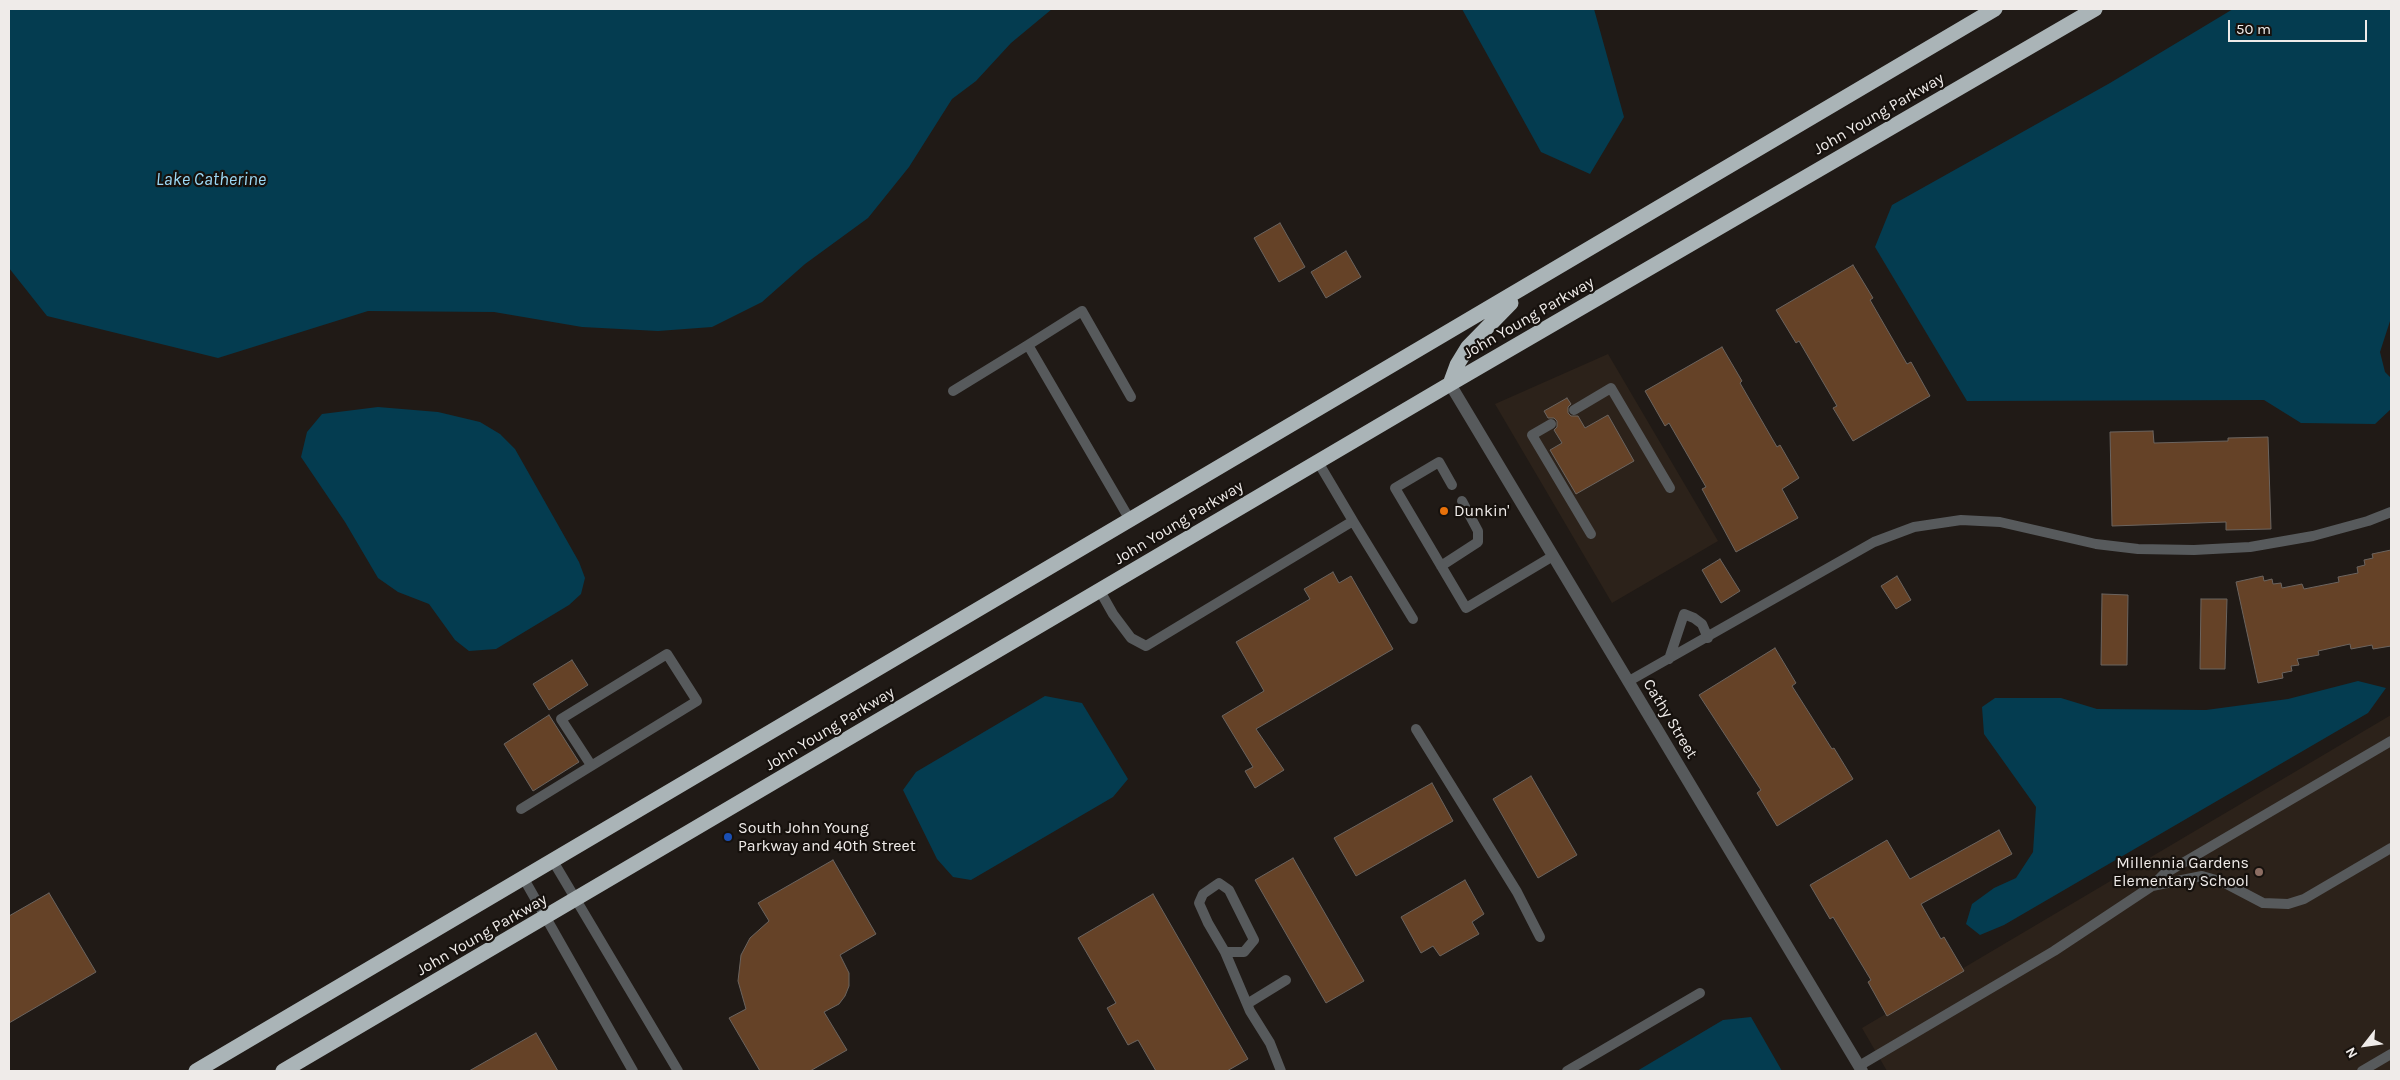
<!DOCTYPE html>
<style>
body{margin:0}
#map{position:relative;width:2400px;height:1080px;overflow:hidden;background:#201a16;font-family:Karla,sans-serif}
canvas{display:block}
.frame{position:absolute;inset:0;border:10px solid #efebe9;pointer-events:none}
.north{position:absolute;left:2340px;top:1020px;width:50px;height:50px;-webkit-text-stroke:4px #16110d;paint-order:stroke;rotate:240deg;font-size:14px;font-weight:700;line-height:20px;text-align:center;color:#efebe9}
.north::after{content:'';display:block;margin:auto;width:18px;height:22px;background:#efebe9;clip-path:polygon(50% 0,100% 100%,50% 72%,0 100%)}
.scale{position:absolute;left:2228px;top:20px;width:139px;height:22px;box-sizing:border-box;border:2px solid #efebe9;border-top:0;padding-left:6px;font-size:15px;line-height:18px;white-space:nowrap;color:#efebe9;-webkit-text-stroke:4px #16110d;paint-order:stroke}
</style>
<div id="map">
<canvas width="2400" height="1080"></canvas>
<div class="frame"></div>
<div class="north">N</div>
<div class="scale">50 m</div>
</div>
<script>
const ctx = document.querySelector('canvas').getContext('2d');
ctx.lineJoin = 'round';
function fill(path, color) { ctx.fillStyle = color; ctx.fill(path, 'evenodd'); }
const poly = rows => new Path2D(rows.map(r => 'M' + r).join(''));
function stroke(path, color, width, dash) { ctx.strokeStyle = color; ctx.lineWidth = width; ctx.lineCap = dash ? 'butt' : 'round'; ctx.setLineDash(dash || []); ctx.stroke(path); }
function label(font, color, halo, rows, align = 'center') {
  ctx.font = font + ' Karla,sans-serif'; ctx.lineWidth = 4.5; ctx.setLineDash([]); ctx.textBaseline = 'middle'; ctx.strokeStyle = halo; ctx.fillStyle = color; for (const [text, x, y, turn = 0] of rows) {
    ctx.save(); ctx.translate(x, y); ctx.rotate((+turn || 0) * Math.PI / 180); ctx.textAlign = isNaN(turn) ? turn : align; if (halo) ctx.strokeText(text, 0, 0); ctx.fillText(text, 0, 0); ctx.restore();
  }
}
fill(poly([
 [1608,354,1718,541,1612,603,1495,404],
 [2391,715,2391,1071,1887,1071,1862,1028]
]), '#2c221a');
fill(poly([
 [9,9,1052,9,1011,43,976,81,952,99,909,167,868,218,805,264,762,302,712,327,658,331,582,327,494,312,368,311,218,358,47,316,9,268],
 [1462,9,1594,9,1624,117,1590,174,1541,152],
 [2233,9,2391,9,2391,318,2380,352,2385,372,2391,378,2391,409,2375,424,2301,423,2264,400,1967,401,1875,247,1892,205,2110,83],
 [378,407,438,412,480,422,500,434,515,449,579,562,585,578,581,594,569,605,496,649,469,651,455,640,429,604,398,592,378,578,345,522,301,457,307,432,322,414],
 [2358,681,2386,688,2368,713,2004,925,1980,935,1966,924,1972,904,1994,888,2016,878,2033,852,2036,807,1984,734,1982,707,1995,698,2061,698,2097,709,2206,710,2288,699],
 [1045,696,1082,703,1128,779,1113,797,971,880,953,877,937,859,903,790,916,772],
 [1751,1017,1782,1071,1637,1071,1723,1020]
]), '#043c50');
const building = poly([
 [1280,223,1305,267,1279,282,1254,238,1280,223],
 [1346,251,1361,277,1326,298,1311,272,1346,251],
 [1853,265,1873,298,1870,300,1907,364,1911,362,1930,396,1853,441,1833,408,1837,406,1799,341,1796,343,1776,310,1853,265],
 [1722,347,1742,381,1740,383,1777,447,1780,445,1799,478,1782,489,1798,518,1736,552,1702,489,1706,487,1669,423,1665,426,1645,391,1722,347],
 [1567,398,1571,404,1568,407,1568,413,1571,416,1578,416,1585,428,1608,415,1634,461,1576,494,1550,450,1562,443,1554,430,1557,427,1557,421,1554,418,1548,418,1544,411,1567,398],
 [2153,431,2154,443,2228,441,2228,438,2268,437,2271,529,2226,530,2226,522,2112,526,2110,432,2153,431],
 [2391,550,2391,646,2373,649,2372,645,2351,649,2350,644,2318,651,2319,655,2297,659,2299,665,2291,666,2292,671,2282,673,2283,678,2258,683,2236,582,2263,576,2264,581,2272,579,2273,584,2281,583,2282,588,2302,584,2304,589,2339,582,2338,577,2358,573,2357,567,2365,565,2364,560,2373,558,2372,554,2391,550],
 [1720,559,1740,591,1721,603,1702,570,1720,559],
 [1333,572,1339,583,1351,576,1393,649,1256,729,1284,770,1255,788,1245,771,1253,767,1222,716,1264,691,1236,642,1310,599,1304,589,1333,572],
 [1897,576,1911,600,1896,609,1881,586,1897,576],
 [2102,594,2128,595,2127,665,2101,665,2102,594],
 [2201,599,2227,599,2225,669,2200,669,2201,599],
 [1775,648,1796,683,1792,686,1832,749,1834,748,1853,779,1777,826,1757,793,1761,790,1699,695,1775,648],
 [572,660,588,685,549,710,533,684,572,660],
 [549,715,579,762,533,791,504,744,549,715],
 [1531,776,1577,855,1538,878,1493,799,1531,776],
 [1432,783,1453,821,1356,876,1334,838,1432,783],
 [1999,830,2012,854,1921,904,1941,939,1944,937,1964,971,1887,1016,1868,982,1871,980,1833,917,1830,919,1810,885,1887,840,1910,879,1999,830],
 [1293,858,1364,981,1326,1003,1255,880,1293,858],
 [833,860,876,934,840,955,849,973,849,986,845,996,839,1004,824,1012,847,1050,810,1071,760,1071,729,1018,746,1009,738,981,741,955,750,938,769,921,758,903,833,860],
 [1465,880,1484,914,1472,922,1479,934,1440,956,1433,946,1421,953,1401,917,1465,880],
 [49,893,96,972,9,1023,9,916,49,893],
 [1153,894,1248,1059,1227,1071,1156,1071,1138,1040,1128,1045,1107,1008,1116,1003,1078,938,1153,894],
 [536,1033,558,1071,469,1071,536,1033]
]);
fill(building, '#654227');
stroke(building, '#6b645f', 1);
stroke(poly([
 [1028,345,1082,311,1131,397],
 [953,391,1028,345,1130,520],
 [1574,410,1611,388,1670,488],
 [1551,424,1532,435,1591,534],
 [1452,485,1439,462,1395,488,1466,608,1553,556],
 [1353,521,1413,619],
 [1441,566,1478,542,1478,531,1462,501],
 [1100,591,1113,614,1131,638,1146,646,1353,521,1318,462],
 [1669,659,1684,614,1694,618,1702,624,1708,638],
 [1629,681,1874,542,1914,527,1961,520,2000,522,2096,544,2138,549,2194,550,2250,547,2313,536,2368,521,2391,512],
 [1416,729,1517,892,1540,937],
 [521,809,697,701,667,654,561,719,591,765],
 [553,861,678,1071],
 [524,879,633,1071],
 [2152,886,2202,876,2223,882,2263,903,2288,904,2304,899,2391,848],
 [1225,952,1244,952,1254,940,1229,890,1219,883,1203,894,1199,903,1208,923,1225,952,1250,1011,1270,1043,1281,1071],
 [1247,1004,1286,980],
 [1859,1066,2054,951,2152,886,2164,874,2391,741],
 [1567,1071,1700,993],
 [2362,1071,2391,1054]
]), '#575a5c', 10);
stroke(poly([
 [1450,384,1862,1071]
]), '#575a5c', 12);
stroke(poly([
 [1450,384,1457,365,1468,347,1511,303],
 [196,1071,1995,9],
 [283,1071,1450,384,2095,9]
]), '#aab4b7', 15);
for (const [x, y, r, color] of [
 [1444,511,5,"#e8710a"],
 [728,837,5,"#1a4fb4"],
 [2259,872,5,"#8d6e63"]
]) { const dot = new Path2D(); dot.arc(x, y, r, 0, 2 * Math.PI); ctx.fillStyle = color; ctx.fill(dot); stroke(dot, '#16110d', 2); }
label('16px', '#efebe9', '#16110d', [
 ["John Young Parkway",1879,114,-30],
 ["John Young Parkway",1529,318,-30],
 ["John Young Parkway",1179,523,-31],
 ["Cathy Street",1670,719,59],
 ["John Young Parkway",830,729,-31],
 ["John Young Parkway",482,935,-30]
]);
label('16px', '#efebe9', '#16110d', [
 ["Dunkin'",1454,511],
 ["South John Young",738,828],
 ["Parkway and 40th Street",738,846],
 ["Millennia Gardens",2249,863,"right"],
 ["Elementary School",2249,881,"right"]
], 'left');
label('italic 18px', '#9cd9f6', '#16110d', [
 ["Lake Catherine",211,180]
]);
</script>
